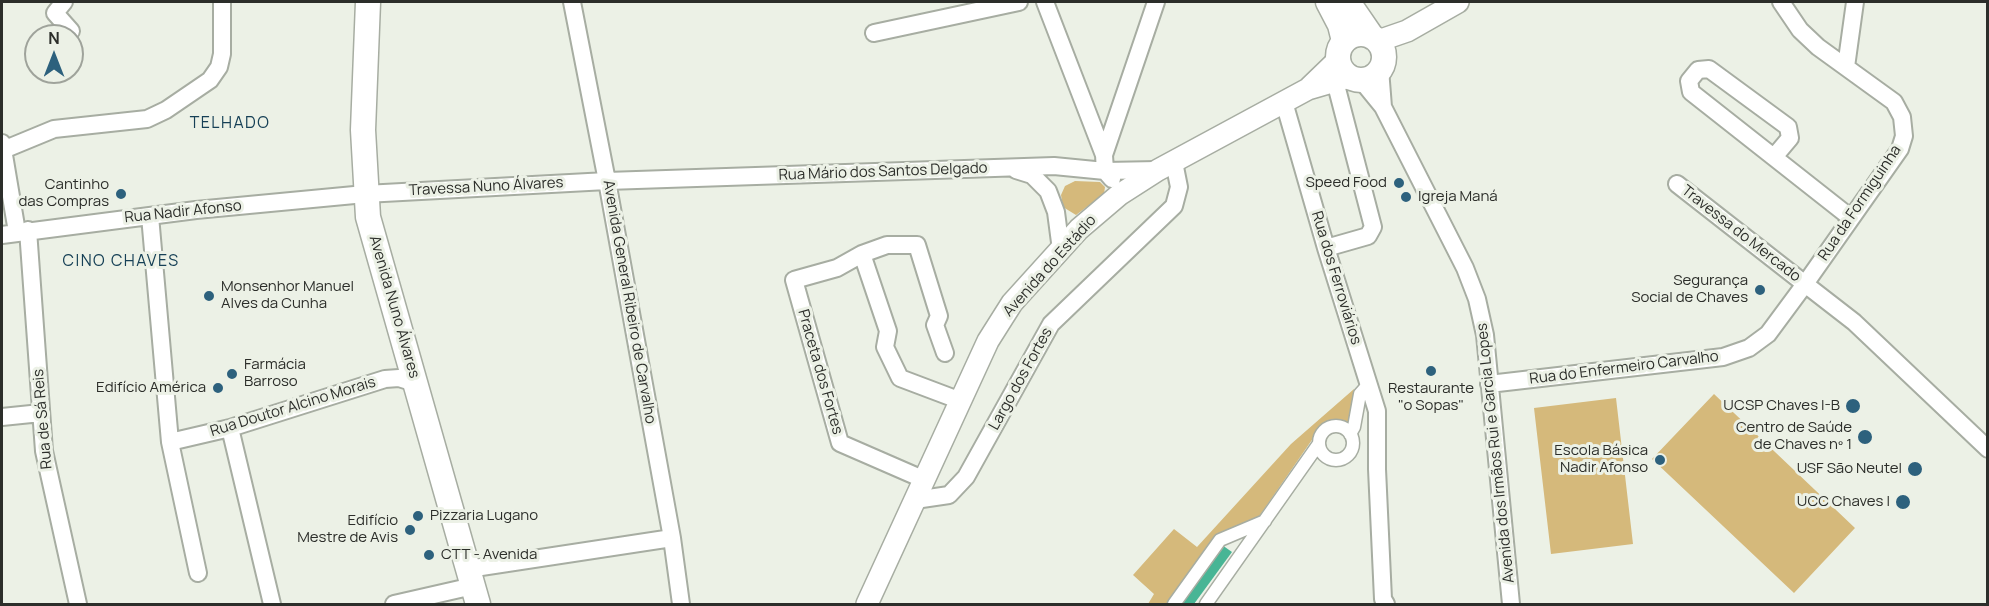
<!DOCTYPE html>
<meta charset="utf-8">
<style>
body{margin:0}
#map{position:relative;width:1989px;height:606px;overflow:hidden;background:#ecf1e6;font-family:Manrope,sans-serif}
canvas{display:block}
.frame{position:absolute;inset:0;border:3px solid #2c2e2a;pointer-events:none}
.north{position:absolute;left:24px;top:24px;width:60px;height:60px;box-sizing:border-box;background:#ecf1e6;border:2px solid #9fa39b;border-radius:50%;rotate:0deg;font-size:16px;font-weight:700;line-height:24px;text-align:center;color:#2c2e2a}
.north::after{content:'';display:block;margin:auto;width:21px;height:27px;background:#2d617d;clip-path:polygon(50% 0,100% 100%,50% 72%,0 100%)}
</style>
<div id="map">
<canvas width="1989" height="606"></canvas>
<div class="frame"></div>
<div class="north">N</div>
</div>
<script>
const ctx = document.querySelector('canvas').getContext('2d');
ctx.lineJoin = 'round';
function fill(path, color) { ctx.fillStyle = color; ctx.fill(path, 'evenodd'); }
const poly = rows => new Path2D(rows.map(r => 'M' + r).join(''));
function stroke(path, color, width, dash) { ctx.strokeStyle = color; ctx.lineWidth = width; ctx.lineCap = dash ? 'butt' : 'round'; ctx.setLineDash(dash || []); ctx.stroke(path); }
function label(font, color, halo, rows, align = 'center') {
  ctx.font = font + ' Manrope,sans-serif'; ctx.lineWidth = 6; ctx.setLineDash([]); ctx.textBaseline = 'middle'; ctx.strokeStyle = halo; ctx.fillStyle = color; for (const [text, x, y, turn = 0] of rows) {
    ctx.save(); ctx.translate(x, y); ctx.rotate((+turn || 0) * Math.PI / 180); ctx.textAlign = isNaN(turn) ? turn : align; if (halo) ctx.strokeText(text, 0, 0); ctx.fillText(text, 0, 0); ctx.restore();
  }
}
fill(poly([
 [1075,181,1100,182,1105,187,1104,194,1076,215,1063,207,1061,195,1065,186],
 [1354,389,1350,427,1343,423,1329,422,1316,434,1256,521,1220,537,1171,604,1148,604,1154,594,1133,575,1174,529,1197,547,1291,444],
 [1714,394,1855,528,1794,593,1652,459],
 [1616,398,1633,544,1551,554,1534,408]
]), '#d5b97b');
fill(poly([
 [1222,545,1232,552,1194,604,1180,604]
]), '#48b595');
const pedestrian = poly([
 '1319 443a17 17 0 1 1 34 0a17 17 0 1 1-34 0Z',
 [1350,434,1354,427,1360,394,1368,385],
 [1174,604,1220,540,1265,521],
 [1206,604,1318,445]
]);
const minor = poly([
 [64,2,55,13,71,31],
 [572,2,607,181,672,538,681,604],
 [1045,2,1104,155,1105,171,1112,179],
 [874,33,1019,2],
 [1846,67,1855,2],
 [1380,69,1383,107],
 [1361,80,1383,107,1465,268,1477,299,1485,335,1511,604],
 [1284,102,1326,248,1377,411,1377,469,1383,599,1386,604],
 [2,143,17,232],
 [3,150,54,129,147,119,166,110,210,80,219,67,222,54,222,2],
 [1104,155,1156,2],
 [1774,157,1790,138,1788,127,1709,69,1698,70,1689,81,1691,92,1851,218],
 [1016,170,1032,175,1048,191,1056,212,1061,250],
 [1677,184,1805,284,1900,149,1904,136,1902,117,1894,102,1818,47,1800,30,1781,2],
 [150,216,170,442,198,573],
 [28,230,44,451,78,604],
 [2,235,196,210,365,194,607,181,1054,166,1105,171,1158,170],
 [1326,248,1368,236,1373,227,1335,81],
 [862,254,888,331,885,347,900,378,961,401],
 [1489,384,1723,357,1749,348,1768,334,1805,284,1854,322,1988,449],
 [2,417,41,413],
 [230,428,272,604],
 [170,442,230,428,385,379,399,378,415,383],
 [925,480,840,443,794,280,837,268,862,254,887,245,917,245,939,316,935,325,945,353],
 [915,500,949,495,966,477,1051,324,1174,206,1179,187,1174,162],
 [468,569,672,538],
 [394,604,473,586]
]);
const tertiary = poly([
 [1378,41,1407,31,1458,2],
 [1310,87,1338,60],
 [867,604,988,341,1012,303,1079,229,1119,195,1158,170,1308,89,1349,77]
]);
const secondary = poly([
 [368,2,363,130,368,217,478,604],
 [1328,2,1340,25,1344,41],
 [1348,2,1372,37],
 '1338 57a23 23 0 1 1 46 0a23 23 0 1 1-46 0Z'
]);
stroke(pedestrian, '#a7ada2', 15);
stroke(minor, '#a7ada2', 20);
stroke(tertiary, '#a7ada2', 24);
stroke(secondary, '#a7ada2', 27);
stroke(pedestrian, '#fff', 12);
stroke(minor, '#fff', 16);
stroke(tertiary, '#fff', 21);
stroke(secondary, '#fff', 24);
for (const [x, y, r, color] of [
 [1399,183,6,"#2d617d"],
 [121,194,6,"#2d617d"],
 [1406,197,6,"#2d617d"],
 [1760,290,6,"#2d617d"],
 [209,296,6,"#2d617d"],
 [1431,371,6,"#2d617d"],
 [232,374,6,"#2d617d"],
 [218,388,6,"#2d617d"],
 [1853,406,8,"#2d617d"],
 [1865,437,8,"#2d617d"],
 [1660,460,6,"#2d617d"],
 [1915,469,8,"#2d617d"],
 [1903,502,8,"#2d617d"],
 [418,516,6,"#2d617d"],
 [410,530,6,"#2d617d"],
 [429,555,6,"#2d617d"]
]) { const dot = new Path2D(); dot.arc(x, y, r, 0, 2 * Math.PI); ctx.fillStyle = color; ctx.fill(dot); stroke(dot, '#ecf1e6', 2); }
label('15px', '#2c2e2a', '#ecf1e6', [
 ["Rua Mário dos Santos Delgado",883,172,-2],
 ["Travessa Nuno Álvares",486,187,-3],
 ["Rua da Formiguinha",1860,203,-56],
 ["Rua Nadir Afonso",183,212,-6],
 ["Travessa do Mercado",1741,234,38],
 ["Avenida do Estádio",1050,266,-48],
 ["Rua dos Ferroviários",1336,278,73],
 ["Avenida General Ribeiro de Carvalho",629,302,80],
 ["Avenida Nuno Álvares",394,307,74],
 ["Rua do Enfermeiro Carvalho",1624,368,-7],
 ["Praceta dos Fortes",820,372,74],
 ["Largo dos Fortes",1021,379,-61],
 ["Rua Doutor Alcino Morais",293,407,-17],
 ["Rua de Sá Reis",43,419,-95],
 ["Avenida dos Irmãos Rui e Garcia Lopes",1496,453,-96]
]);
label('15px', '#2c2e2a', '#ecf1e6', [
 ["Speed Food",1387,183],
 ["Cantinho",109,185],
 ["das Compras",109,202],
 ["Igreja Maná",1418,197,"left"],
 ["Segurança",1748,281],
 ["Social de Chaves",1748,298],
 ["Monsenhor Manuel",221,287,"left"],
 ["Alves da Cunha",221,304,"left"],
 ["Farmácia",244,365,"left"],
 ["Barroso",244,382,"left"],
 ["Edifício América",206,388],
 ["Restaurante",1431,389,"center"],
 ["\"o Sopas\"",1431,406,"center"],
 ["UCSP Chaves I-B",1840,406],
 ["Centro de Saúde",1852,428],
 ["de Chaves nº 1",1852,445],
 ["Escola Básica",1648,451],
 ["Nadir Afonso",1648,468],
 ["USF São Neutel",1902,469],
 ["UCC Chaves I",1890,502],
 ["Pizzaria Lugano",430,516,"left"],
 ["Edifício",398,521],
 ["Mestre de Avis",398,538],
 ["CTT - Avenida",441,555,"left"]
], 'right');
ctx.letterSpacing = '1.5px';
label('16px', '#164056', '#ecf1e6', [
 ["TELHADO",230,124],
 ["CINO CHAVES",121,262]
]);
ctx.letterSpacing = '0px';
</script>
